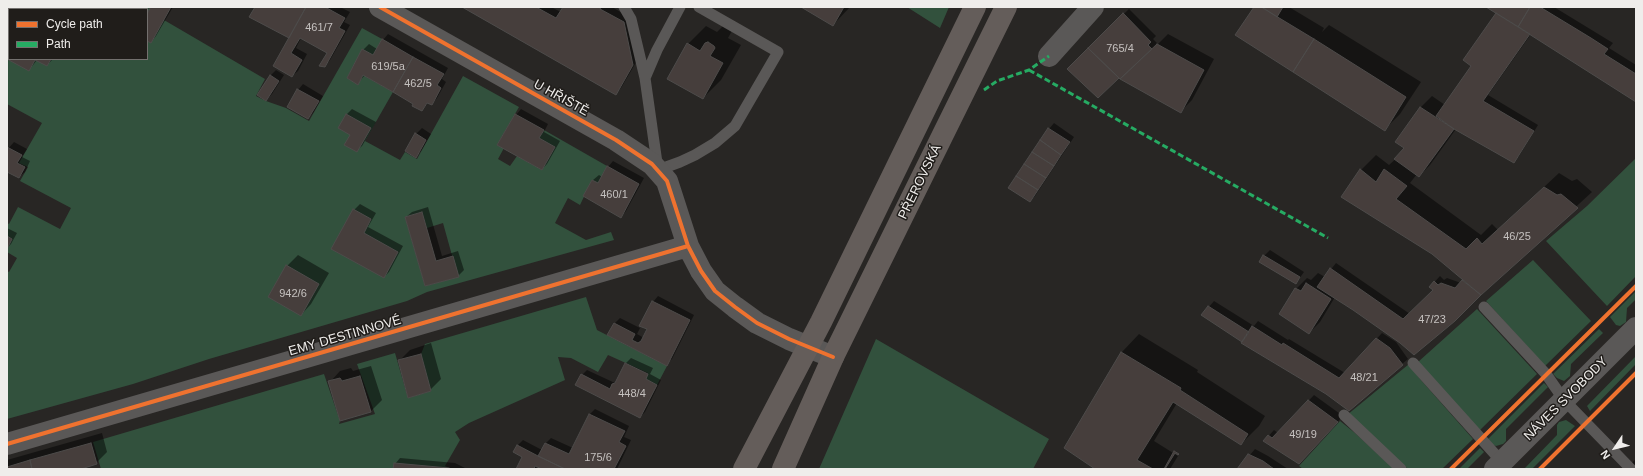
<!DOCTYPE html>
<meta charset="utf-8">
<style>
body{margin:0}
#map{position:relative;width:1643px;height:476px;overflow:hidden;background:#282624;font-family:Helvetica,sans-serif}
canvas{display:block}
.frame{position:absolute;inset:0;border:8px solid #efedeb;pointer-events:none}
.legend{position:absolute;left:8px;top:8px;width:140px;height:52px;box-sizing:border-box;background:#201d1a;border:1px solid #73706e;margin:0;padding:5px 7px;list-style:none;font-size:12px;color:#efedeb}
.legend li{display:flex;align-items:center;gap:8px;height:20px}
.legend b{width:20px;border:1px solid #73706e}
.north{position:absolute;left:1595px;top:428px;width:40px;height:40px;-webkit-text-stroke:3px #201d1a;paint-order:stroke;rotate:235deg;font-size:11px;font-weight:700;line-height:16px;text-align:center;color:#efedeb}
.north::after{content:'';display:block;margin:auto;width:14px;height:18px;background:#efedeb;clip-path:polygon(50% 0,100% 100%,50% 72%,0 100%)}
</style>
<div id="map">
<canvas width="1643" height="476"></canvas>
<div class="frame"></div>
<ul class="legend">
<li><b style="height:5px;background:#ef722f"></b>Cycle path</li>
<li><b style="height:5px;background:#26ab63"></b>Path</li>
</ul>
<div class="north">N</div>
</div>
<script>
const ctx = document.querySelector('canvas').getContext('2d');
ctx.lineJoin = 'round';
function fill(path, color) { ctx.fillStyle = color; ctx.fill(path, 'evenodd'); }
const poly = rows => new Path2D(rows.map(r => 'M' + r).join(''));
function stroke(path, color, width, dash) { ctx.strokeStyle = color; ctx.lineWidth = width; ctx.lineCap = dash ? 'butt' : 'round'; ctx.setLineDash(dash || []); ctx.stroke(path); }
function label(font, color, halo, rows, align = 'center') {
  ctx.font = font + ' Helvetica,sans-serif'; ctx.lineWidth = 3; ctx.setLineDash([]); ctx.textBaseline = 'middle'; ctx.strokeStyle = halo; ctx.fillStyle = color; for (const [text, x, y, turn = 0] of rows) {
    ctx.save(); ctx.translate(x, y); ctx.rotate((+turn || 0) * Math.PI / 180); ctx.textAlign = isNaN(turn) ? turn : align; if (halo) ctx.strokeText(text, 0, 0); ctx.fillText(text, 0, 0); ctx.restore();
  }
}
fill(poly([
 [7,7,54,7,58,9,9,9,9,59,147,59,147,41,164,20,265,79,256,96,266,101,286,108,309,121,362,28,382,39,373,55,362,50,347,78,358,84,363,75,393,92,365,141,400,160,405,152,417,159,463,76,519,107,497,145,504,148,498,159,510,166,517,156,542,170,555,147,539,138,544,130,607,166,598,183,592,180,580,205,568,198,555,223,586,240,611,232,614,240,427,292,407,301,209,359,133,384,7,419,7,271,9,272,17,258,7,252,7,249,12,239,7,236,7,223,9,224,18,207,60,229,71,208,20,181,28,167,19,163,42,123,7,104],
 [422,212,427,228,443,223,458,277,425,286,405,217],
 [104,7,149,7,150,8,147,14,147,9,103,9],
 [907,7,949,7,940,28],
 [1636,158,1636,276,1607,306,1546,241,1587,206],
 [1533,260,1591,321,1545,366,1486,301],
 [1636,291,1636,299,1627,308,1626,322,1620,326,1616,325,1610,317],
 [586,297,597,330,667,366,657,385,646,379,648,373,608,355,598,372,571,358,558,357,565,380,469,423,455,432,460,440,445,466,449,468,101,469,93,442,324,374,340,421,339,424,375,414,357,364,395,353,408,398,431,391,421,354,425,344],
 [1477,309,1537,374,1479,431,1418,362],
 [1599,329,1603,333,1571,364,1570,376,1564,381,1557,378,1553,374],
 [876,339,1049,439,1033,469,819,469],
 [1636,356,1636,364,1590,411,1587,406],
 [1409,364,1420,379,1473,439,1442,469,1408,469,1347,415],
 [1544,383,1548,387,1506,429,1506,441,1503,444,1496,446,1493,445,1488,439],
 [1566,420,1575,426,1532,469,1524,469,1557,435,1557,425,1559,422],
 [1340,421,1355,433,1394,469,1303,469,1299,466],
 [1480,448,1484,452,1467,469,1459,469]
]), '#32513d');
fill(poly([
 [56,7,64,7,62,9],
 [151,7,173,7,156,36,151,42,147,39,147,16],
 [256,7,340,7,350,12,344,22,350,25,330,60,325,66,328,52,301,38,296,48,307,54,298,71,292,76,274,66,291,37],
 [464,7,551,7,561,12,564,7,612,7,629,17,638,59,621,88,616,93],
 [803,7,850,7,833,25],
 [1255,7,1289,7,1324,28,1322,32,1329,25,1421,82,1400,114,1385,129],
 [1489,7,1554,7,1613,43,1609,48,1636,65,1636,101,1531,34,1488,95,1538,125,1519,156,1514,162,1456,129,1430,165,1419,176,1417,174,1410,183,1481,235,1492,224,1498,230,1559,173,1572,181,1577,179,1592,192,1481,294,1454,321,1401,342,1335,297,1320,322,1309,333,1296,289,1307,278,1311,280,1318,273,1325,277,1336,263,1410,314,1434,290,1430,287,1440,276,1444,280,1447,278,1461,283,1464,280,1361,170,1376,155,1389,165,1400,155,1406,148,1396,141,1421,107,1432,96,1445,105,1472,66,1498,13],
 [1129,9,1156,36,1153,39,1158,44,1168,34,1214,59,1192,100,1181,111,1119,76,1068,69],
 [9,12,9,59,53,59,47,65,37,60,29,70,7,58,7,14],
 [724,25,733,29,728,38,741,45,721,80,703,98,688,44,706,26,717,32],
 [388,34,448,68,442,79,446,82,437,98,432,104,429,102,422,110,415,103,365,75,358,83,363,50,369,44,377,49,383,40],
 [276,70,284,75,272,94,266,100,270,76],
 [303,84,323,96,313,113,308,118,298,90],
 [352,109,376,122,362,146,356,151,352,135,339,127,347,114],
 [521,109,548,124,544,132,560,141,547,164,542,169,516,115],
 [1054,123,1074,137,1035,196,1030,201,1049,129],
 [422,128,431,134,421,151,416,156,406,151,416,134],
 [14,142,27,149,22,157,30,161,25,172,19,177,7,171,7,150],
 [613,161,644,178,626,211,621,217,585,196,593,180,599,175,602,177,608,167],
 [360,204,376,213,368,227,403,246,389,272,384,277,332,249,354,210],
 [428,207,442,256,458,251,464,270,458,276,426,285,406,217,412,212],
 [7,228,17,233,11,244,7,248],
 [1270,250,1304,272,1296,283,1264,256],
 [298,255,329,273,311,304,301,315,269,297,287,266],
 [658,296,694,315,672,359,666,364,609,335,614,324,620,318,640,328,637,334,644,338,648,329,653,302],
 [1214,301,1254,326,1258,321,1288,340,1289,339,1345,373,1382,333,1396,342,1408,359,1402,364,1326,393,1202,315],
 [1139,334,1198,370,1197,372,1265,416,1259,426,1241,444,1177,403,1154,441,1178,456,1170,469,1097,469,1065,447,1122,352],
 [431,343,441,379,430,390,399,361,410,350],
 [631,358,653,368,650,374,661,380,645,412,640,417,582,375,587,370,615,383,626,363],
 [371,366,382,400,371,411,341,420,330,382,340,371,351,368,353,371],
 [1314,395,1343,416,1305,457,1264,441,1274,430,1278,433],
 [595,409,629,426,624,437,631,440,617,469,544,469,537,466,536,469,517,469,523,456,518,445,523,440,542,450,546,443,551,438,573,448,590,414],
 [102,433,107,452,96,463,78,469,7,469,7,460],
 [1255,449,1268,456,1288,469,1238,469],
 [400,458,455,463,467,469,394,469,395,464],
 [1636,459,1636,469,1625,469]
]), '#0007');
const building = poly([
 [149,7,171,7,151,43,147,41,147,14,150,8,149,7],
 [255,7,306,7,289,38,249,17,255,7],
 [306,7,325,7,345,18,339,28,345,31,325,67,319,66,327,53,300,38,291,53,302,60,292,77,273,66,306,7],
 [462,7,536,7,556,18,563,7,601,7,600,9,624,22,633,65,616,95,462,7],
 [801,7,844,7,833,26,801,7],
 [1254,7,1261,7,1314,39,1293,72,1235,35,1254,7],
 [1262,7,1283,7,1277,17,1262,7],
 [1486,7,1530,7,1518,27,1486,7],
 [1530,7,1540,7,1591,38,1608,49,1604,54,1636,74,1636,102,1518,27,1530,7],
 [1123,13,1151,42,1148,45,1152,49,1120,79,1088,48,1123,13],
 [1496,13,1530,34,1483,101,1534,131,1514,163,1454,129,1436,116,1471,66,1463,60,1496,13],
 [7,15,9,16,9,59,51,59,47,66,35,60,29,71,7,59,7,15],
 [382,39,413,57,393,92,363,75,358,85,347,78,362,49,373,55,382,39],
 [1314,39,1406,97,1385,131,1293,72,1314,39],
 [708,42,714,46,715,48,710,56,723,63,703,99,667,79,687,43,700,51,705,43,708,42],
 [1157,44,1204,70,1181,113,1120,79,1157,44],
 [1088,48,1119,78,1098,98,1067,69,1088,48],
 [413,57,444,74,437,85,441,88,432,105,427,103,422,111,412,106,413,104,393,92,413,57],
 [270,75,279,81,266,101,257,95,270,75],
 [297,89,319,101,308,119,287,107,297,89],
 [1420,107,1454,129,1419,177,1394,159,1404,148,1395,142,1420,107],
 [346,114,371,128,357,152,344,145,350,135,338,128,346,114],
 [515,114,544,130,539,138,555,147,542,170,497,145,515,114],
 [1048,128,1070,142,1061,155,1040,140,1048,128],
 [415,133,426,140,416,158,405,151,415,133],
 [1040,140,1061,155,1054,166,1032,152,1040,140],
 [7,147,22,155,17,163,25,167,19,178,7,172,7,147],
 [1032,152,1054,166,1046,178,1024,164,1032,152],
 [1024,164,1046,178,1038,190,1016,176,1024,164],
 [607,166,639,184,621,218,583,196,592,180,598,183,607,166],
 [1360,169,1376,182,1384,169,1407,186,1396,199,1466,249,1477,238,1482,244,1544,187,1557,195,1561,194,1578,208,1481,295,1432,254,1341,197,1360,169],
 [1016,176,1038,190,1030,202,1008,188,1016,176],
 [353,209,371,219,364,233,398,252,384,278,331,249,353,209],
 [422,212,436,261,453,256,459,277,425,286,405,217,422,212],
 [7,236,12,239,7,249,7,236],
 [1263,255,1300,277,1296,284,1259,262,1263,255],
 [286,265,319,284,301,316,268,297,286,265],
 [1330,268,1403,319,1433,290,1429,287,1434,281,1438,285,1441,283,1455,288,1462,280,1481,295,1455,321,1414,355,1400,343,1353,310,1317,287,1330,268],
 [1306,283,1331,299,1309,334,1279,314,1295,288,1301,291,1306,283],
 [652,301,690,320,667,366,607,335,614,323,635,334,632,340,638,343,641,341,647,329,639,326,652,301],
 [1208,306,1249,332,1242,342,1201,315,1208,306],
 [1252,326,1282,345,1283,343,1339,378,1376,338,1390,348,1403,365,1349,411,1326,394,1241,343,1252,326],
 [1121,352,1181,388,1180,390,1248,434,1241,445,1173,402,1137,460,1153,469,1095,469,1064,448,1121,352],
 [421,354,431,391,408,398,398,360,421,354],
 [625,363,648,374,646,379,657,385,640,418,575,385,581,374,610,389,612,384,615,383,625,363],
 [360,376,371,412,340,421,328,381,340,378,342,381,360,376],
 [1308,400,1338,422,1299,464,1263,441,1268,435,1272,438,1308,400],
 [589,414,625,431,619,442,626,446,614,469,565,469,538,456,545,443,569,454,589,414],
 [91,443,97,464,81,469,32,469,30,460,91,443],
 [517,445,538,456,565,469,542,469,535,466,534,469,516,469,522,457,513,452,517,445],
 [1174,451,1179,454,1178,455,1175,453,1165,469,1164,469,1174,451],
 [1248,454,1263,461,1274,469,1237,469,1248,454],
 [30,460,32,469,7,469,7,467,30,460],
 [394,463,449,468,451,469,393,469,394,463]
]);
fill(building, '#463e3c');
stroke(building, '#4d4b4a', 1);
stroke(poly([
 [624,7,631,19,645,78],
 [680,7,657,50,645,78,658,170,680,162,695,155,715,143,735,126,778,52,699,7],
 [1484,307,1546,374,1564,400,1631,469],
 [1413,363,1502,462],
 [1344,415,1401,469]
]), '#5a5857', 11);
stroke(poly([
 [380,7,616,140,652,164,667,181,688,246,701,271,715,291,735,307,757,323,789,339,833,357],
 [1049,56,1093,7],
 [7,444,688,246],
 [1495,469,1636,328]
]), '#5a5857', 22);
stroke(poly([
 [744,469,821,322,975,7],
 [783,469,833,357,1006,7]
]), '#645d5a', 22);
stroke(poly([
 [1029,70,1328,238],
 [984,90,997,81,1029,70,1049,56]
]), '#26ab63', 3, [6, 3]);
stroke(poly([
 [380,7,616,140,652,164,667,181,688,246,701,271,715,291,735,307,757,323,789,339,833,357],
 [7,444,688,246],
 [1451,469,1636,286],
 [1540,469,1636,373]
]), '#ef722f', 4);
label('11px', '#c5c1bf', null, [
 ["461/7",319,28],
 ["765/4",1120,49],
 ["619/5a",388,67],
 ["462/5",418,84],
 ["460/1",614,195],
 ["46/25",1517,237],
 ["942/6",293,294],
 ["47/23",1432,320],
 ["48/21",1364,378],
 ["448/4",632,394],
 ["49/19",1303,435],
 ["175/6",598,458]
]);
label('13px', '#efedeb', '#201d1a', [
 ["U HŘIŠTĚ",561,98,29],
 ["PŘEROVSKÁ",920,182,-64],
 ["EMY DESTINNOVÉ",345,336,-16],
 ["NÁVES SVOBODY",1566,399,-45]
]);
</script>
